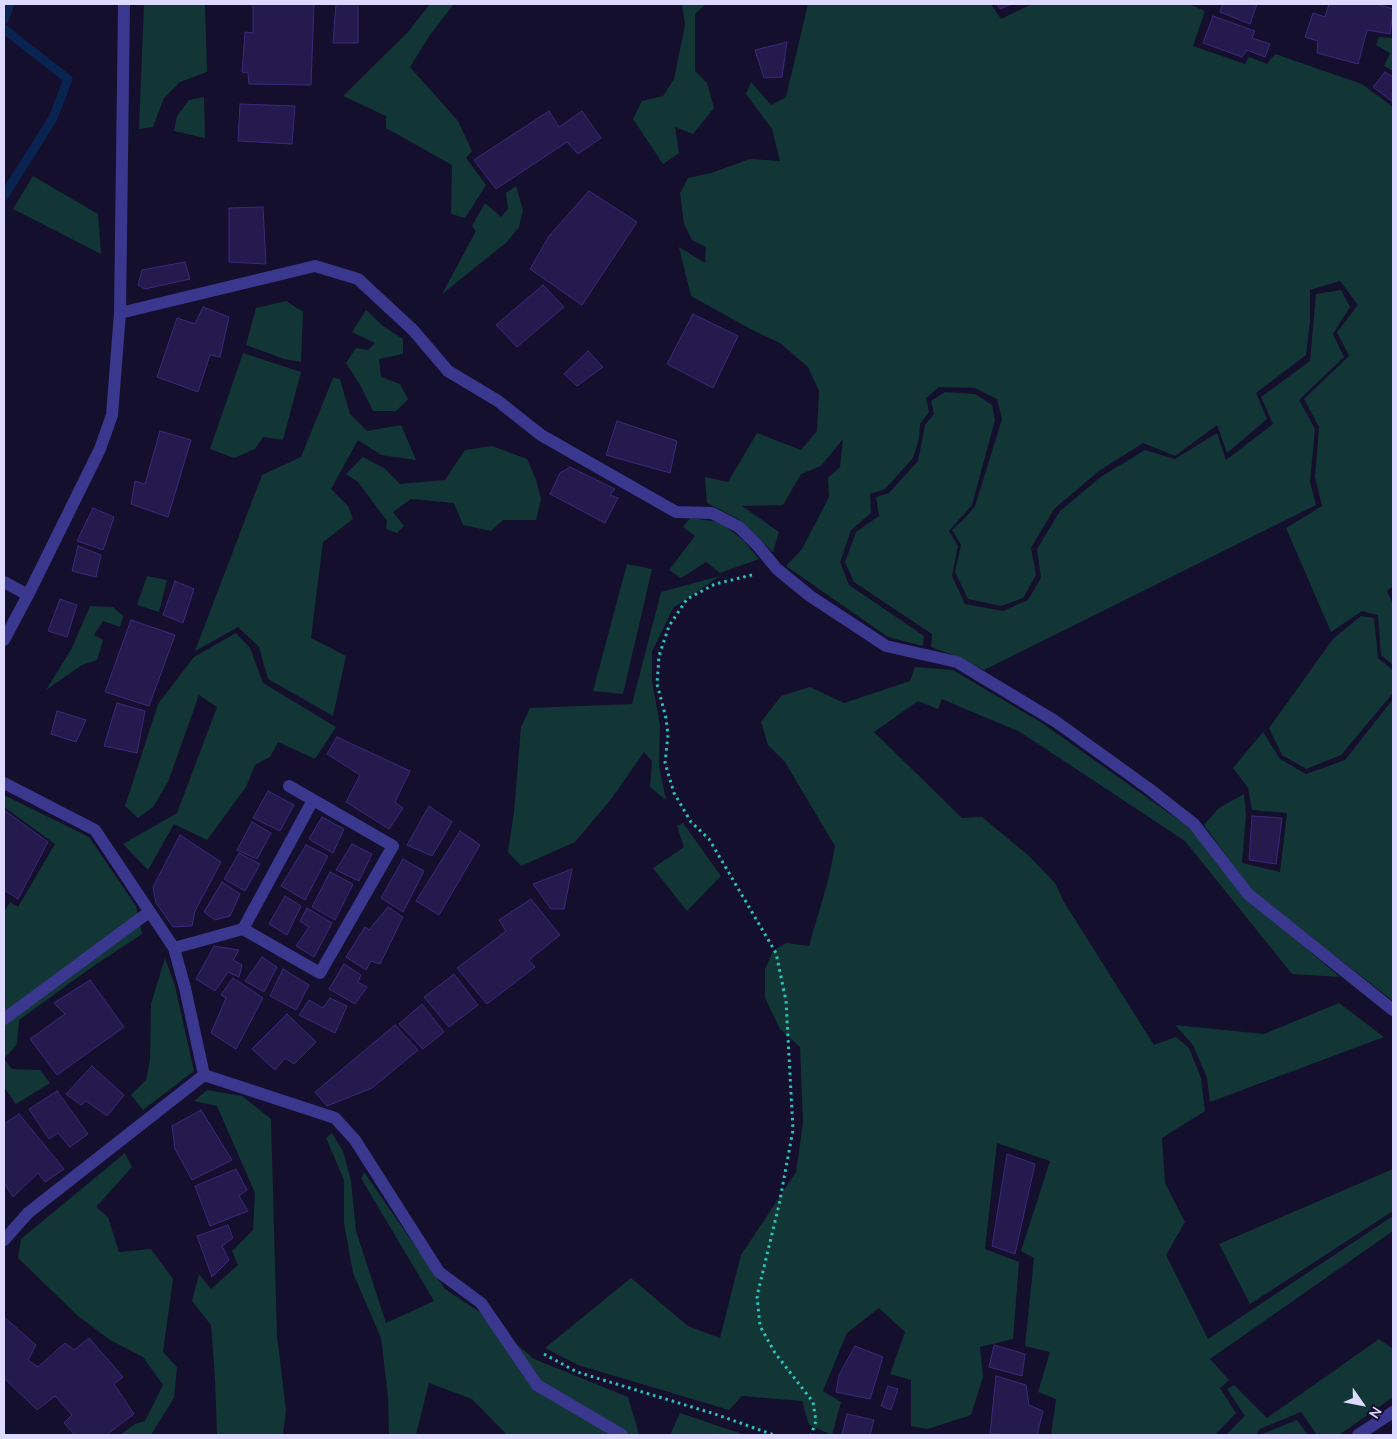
<!DOCTYPE html>
<style>
body{margin:0}
#map{position:relative;width:1397px;height:1439px;overflow:hidden;background:#140f2c;font-family:"Nunito Sans",sans-serif}
canvas{display:block}
.frame{position:absolute;inset:0;border:5px solid #dedaff;pointer-events:none}
.north{position:absolute;left:1337px;top:1379px;width:50px;height:50px;-webkit-text-stroke:4px #140f2c;paint-order:stroke;rotate:123deg;font-size:14px;font-weight:700;line-height:20px;text-align:center;color:#dedaff}
.north::after{content:'';display:block;margin:auto;width:18px;height:22px;background:#dedaff;clip-path:polygon(50% 0,100% 100%,50% 72%,0 100%)}
</style>
<div id="map">
<canvas width="1397" height="1439"></canvas>
<div class="frame"></div>
<div class="north">N</div>
</div>
<script>
const ctx = document.querySelector('canvas').getContext('2d');
ctx.lineJoin = 'round';
function fill(path, color) { ctx.fillStyle = color; ctx.fill(path, 'evenodd'); }
const poly = rows => new Path2D(rows.map(r => 'M' + r).join(''));
function stroke(path, color, width, dash) { ctx.strokeStyle = color; ctx.lineWidth = width; ctx.lineCap = dash ? 'butt' : 'round'; ctx.setLineDash(dash || []); ctx.stroke(path); }
fill(poly([
 [144,4,205,4,207,72,180,82,164,98,153,127,139,129],
 [430,4,454,4,430,35,410,67,458,121,472,151,466,158,486,185,465,218,451,214,452,165,386,128,386,116,343,96,408,32],
 [682,4,706,4,695,14,695,71,707,83,714,108,693,134,675,127,679,153,663,164,633,119,642,101,663,96,674,79,685,25],
 [808,4,991,4,1001,19,1032,4,1189,4,1205,11,1193,46,1245,64,1249,57,1267,64,1275,54,1362,84,1393,107,1393,586,1387,591,1393,604,1393,665,1381,655,1378,615,1362,611,1331,632,1286,528,1322,506,1315,477,1319,427,1304,399,1349,356,1337,332,1358,305,1340,281,1310,290,1310,321,1306,355,1256,393,1267,419,1227,453,1217,425,1175,456,1143,443,1099,471,1054,509,1031,548,1036,575,1023,598,1001,606,968,599,955,572,961,545,952,530,965,518,975,506,1002,419,997,399,975,388,939,387,926,398,929,412,920,424,919,439,913,458,885,489,870,494,871,513,851,530,840,562,849,585,924,636,923,646,888,637,786,566,802,549,829,497,828,478,840,467,843,439,821,466,801,474,783,505,742,506,779,532,773,552,738,519,707,503,705,477,728,482,757,433,801,450,817,431,819,391,808,367,780,343,754,331,691,296,679,247,705,263,706,247,692,240,684,224,680,193,688,178,711,173,750,159,780,161,772,129,746,94,751,82,771,105,786,97],
 [1379,37,1393,38,1393,71,1384,66,1390,53,1376,45],
 [204,97,205,138,174,131,177,116,189,100],
 [33,176,98,214,101,254,13,209],
 [516,186,523,210,519,227,507,242,442,294,476,231,472,226,485,203,501,217,508,209,506,193],
 [1341,290,1350,307,1333,334,1344,357,1299,400,1315,429,1310,482,1316,505,984,670,956,656,931,647,932,634,854,582,845,562,856,532,879,516,876,497,889,493,918,461,925,425,934,414,931,401,945,392,975,394,992,405,995,420,972,505,949,531,958,546,952,576,965,604,1003,611,1028,600,1041,578,1037,549,1060,511,1102,476,1145,450,1175,459,1217,433,1226,460,1273,424,1261,397,1310,361,1316,294],
 [286,301,303,312,301,362,284,359,246,345,256,308],
 [366,310,383,326,403,339,403,354,379,359,381,377,400,384,408,399,396,411,373,411,360,385,346,363,356,348,368,350,375,343,352,332],
 [243,353,301,372,283,440,263,437,255,449,234,458,210,449],
 [333,378,340,379,350,414,367,431,401,425,416,460,381,455,358,440,331,489,348,506,353,519,323,542,311,638,346,656,333,716,268,679,259,647,238,627,195,651,262,475,301,457],
 [492,446,527,459,536,480,541,499,536,520,503,520,491,531,463,525,454,503,411,499,393,512,404,526,397,533,386,529,387,521,358,482,346,474,363,457,384,468,400,484,445,480,465,450],
 [690,518,720,522,744,541,759,559,720,573,706,562,681,578,669,570,695,536,683,527],
 [627,564,652,569,623,694,593,691],
 [147,576,167,580,159,612,137,605],
 [720,576,673,608,652,652,652,682,660,725,659,766,666,800,650,787,652,761,644,752,612,798,575,842,521,866,508,852,514,812,521,727,530,708,632,704,661,592],
 [90,606,113,607,123,616,120,627,103,621,94,635,103,640,97,660,82,665,46,690,72,648],
 [1361,616,1374,618,1378,658,1393,670,1393,693,1341,755,1306,769,1282,755,1269,728,1333,639],
 [236,633,250,648,263,683,336,727,315,759,278,742,270,757,255,765,246,787,207,840,174,824,148,870,123,844,177,813,217,707,199,695,168,782,153,807,138,818,125,806,158,704,194,657],
 [915,667,953,670,1042,723,1190,828,1243,895,1340,977,1292,974,1185,841,1020,732,942,699,938,709,918,701,874,732,962,818,982,817,1029,856,1055,883,1064,902,1154,1045,1176,1037,1189,1048,1201,1078,1205,1111,1162,1138,1165,1183,1185,1222,1166,1255,1208,1339,1393,1216,1393,1231,1210,1359,1229,1380,1220,1388,1236,1413,1215,1435,1051,1435,1056,1399,1038,1392,1050,1352,1025,1346,1034,1258,1021,1251,1050,1161,997,1143,985,1249,1019,1262,1013,1339,980,1347,983,1377,971,1415,928,1429,911,1426,911,1380,890,1374,905,1332,879,1308,847,1333,823,1391,841,1402,832,1435,809,1425,802,1401,742,1396,729,1410,578,1365,545,1348,631,1278,688,1326,720,1338,741,1255,796,1172,803,1123,800,1047,780,1029,765,998,765,969,773,951,786,943,809,946,829,877,835,846,785,762,768,745,761,722,781,696,810,687,844,703,910,681],
 [1393,699,1393,1001,1251,890,1204,825,1219,808,1244,794,1246,814,1242,863,1280,872,1287,813,1252,810,1248,788,1233,768,1263,732,1280,759,1306,774,1345,760],
 [4,795,89,837,136,906,142,934,92,967,19,1020,17,1044,4,1059,12,1069,40,1070,50,1083,16,1104,4,1087,4,912,10,902,18,907,55,844,4,807],
 [683,823,721,876,687,911,653,868,684,847,677,826],
 [165,958,175,986,194,1071,143,1110,131,1095,146,1080,150,1060,151,1004],
 [1339,1003,1384,1037,1210,1102,1207,1078,1193,1045,1175,1025,1264,1034],
 [207,1090,242,1096,271,1119,277,1336,286,1410,283,1435,217,1435,215,1378,211,1325,192,1301,199,1274,211,1289,238,1265,232,1251,253,1230,255,1193,217,1106,194,1101],
 [332,1133,343,1151,351,1181,356,1231,386,1323,434,1301,361,1178,364,1172,445,1289,478,1311,534,1359,628,1397,639,1434,642,1435,507,1435,472,1399,429,1383,416,1435,389,1435,388,1397,381,1338,353,1273,344,1223,344,1180,326,1138],
 [125,1153,132,1167,96,1207,108,1217,119,1252,151,1249,173,1279,163,1352,177,1367,174,1398,151,1435,120,1435,135,1424,145,1421,163,1385,143,1357,110,1340,77,1315,18,1258,21,1239],
 [1393,1169,1393,1211,1250,1304,1219,1244],
 [1379,1339,1393,1349,1393,1397,1339,1435,1317,1435,1301,1412,1260,1429,1256,1435,1226,1435,1245,1416,1227,1389,1234,1385,1267,1418],
 [680,1413,745,1435,670,1435],
 [1297,1420,1308,1435,1262,1435,1262,1434]
]), '#113635');
stroke(poly([
 [4,20,10,4],
 [4,29,68,79,53,118,4,196]
]), '#092451', 9);
const building = poly([
 [253,4,314,4,311,85,249,84,248,73,242,72,245,32,253,33,253,4],
 [336,4,358,4,358,43,333,43,336,4],
 [997,4,1011,4,1000,9,997,4],
 [1223,4,1257,4,1250,24,1220,12,1223,4],
 [1329,4,1376,4,1393,9,1390,34,1367,30,1358,64,1317,53,1318,41,1305,37,1313,13,1325,17,1329,4],
 [1213,16,1255,31,1252,38,1270,44,1265,57,1247,50,1242,57,1203,43,1213,16],
 [787,42,782,77,764,78,755,50,787,42],
 [1385,72,1393,77,1393,102,1373,87,1385,72],
 [240,104,295,106,292,144,238,141,240,104],
 [549,111,559,127,582,111,601,138,578,154,567,142,496,189,474,160,549,111],
 [589,191,637,222,582,305,530,269,549,236,589,191],
 [263,207,266,264,229,262,229,208,263,207],
 [185,262,190,279,145,289,138,285,142,270,185,262],
 [543,285,564,307,517,347,496,325,543,285],
 [203,307,229,317,220,357,210,355,198,392,157,377,177,318,195,324,203,307],
 [693,314,738,336,713,388,667,364,693,314],
 [588,351,603,367,577,386,564,374,588,351],
 [617,421,677,441,670,473,606,455,617,421],
 [160,431,191,440,168,517,131,504,135,481,145,484,160,431],
 [570,467,615,489,610,495,618,498,605,523,550,494,560,473,570,467],
 [93,508,114,517,103,550,77,541,93,508],
 [78,546,101,555,96,577,72,571,78,546],
 [175,581,194,589,183,623,163,615,175,581],
 [60,599,77,605,67,637,48,631,60,599],
 [131,620,175,635,149,706,105,692,131,620],
 [117,703,145,711,137,753,104,746,117,703],
 [57,711,86,720,76,742,51,734,57,711],
 [337,737,410,771,395,802,403,808,389,829,346,802,360,775,327,754,337,737],
 [268,791,294,805,280,831,253,818,268,791],
 [429,806,452,822,432,856,407,845,429,806],
 [4,810,48,842,18,899,4,890,4,810],
 [1252,816,1282,818,1276,864,1249,860,1252,816],
 [322,817,344,829,333,853,309,839,322,817],
 [252,822,271,833,257,859,237,850,252,822],
 [460,831,480,845,439,915,416,901,460,831],
 [180,835,221,862,195,911,192,926,173,927,156,903,153,887,180,835],
 [352,844,372,854,359,881,336,870,352,844],
 [306,845,328,856,305,900,281,886,306,845],
 [239,853,260,864,245,891,224,879,239,853],
 [403,859,424,871,403,912,381,898,403,859],
 [572,869,564,909,551,909,533,884,572,869],
 [330,872,353,884,335,920,312,907,330,872],
 [222,882,240,894,230,916,215,920,204,912,222,882],
 [285,896,301,906,287,935,269,924,285,896],
 [531,899,560,935,529,960,535,967,487,1004,457,968,506,931,499,920,531,899],
 [388,907,403,917,380,964,371,961,366,970,346,957,365,927,369,930,388,907],
 [307,908,332,923,314,957,296,946,309,927,300,921,307,908],
 [214,946,239,950,233,960,242,965,239,977,228,972,215,991,196,979,214,946],
 [262,957,277,967,264,992,245,981,262,957],
 [344,964,361,975,358,982,367,987,355,1004,329,989,344,964],
 [283,969,309,985,296,1010,270,996,283,969],
 [454,974,478,1005,449,1027,424,997,454,974],
 [233,978,263,998,236,1049,211,1033,226,998,221,995,233,978],
 [90,980,124,1027,57,1075,30,1039,65,1014,54,1003,90,980],
 [330,998,347,1006,335,1033,299,1015,309,1000,323,1008,330,998],
 [422,1004,444,1032,423,1049,399,1024,422,1004],
 [287,1014,316,1042,294,1064,285,1058,275,1070,252,1049,287,1014],
 [395,1025,418,1050,372,1088,327,1106,315,1092,395,1025],
 [92,1066,124,1095,107,1116,86,1101,81,1105,66,1094,92,1066],
 [57,1091,88,1134,70,1147,58,1133,49,1139,29,1109,57,1091],
 [201,1110,232,1160,192,1180,175,1149,172,1126,201,1110],
 [19,1114,64,1169,45,1182,38,1173,13,1197,4,1183,4,1124,19,1114],
 [1007,1154,1035,1164,1015,1254,992,1246,1007,1154],
 [236,1169,247,1190,239,1196,248,1211,210,1226,195,1186,236,1169],
 [228,1225,233,1238,222,1246,229,1260,212,1277,197,1236,228,1225],
 [4,1317,36,1345,28,1360,38,1367,65,1343,74,1350,89,1338,123,1377,114,1384,134,1414,106,1435,75,1435,64,1423,72,1415,55,1396,37,1410,4,1378,4,1317],
 [994,1345,1025,1354,1022,1376,989,1367,994,1345],
 [855,1346,883,1357,870,1399,836,1392,839,1375,855,1346],
 [996,1376,1026,1385,1029,1405,1043,1411,1037,1435,990,1434,996,1376],
 [888,1386,898,1389,891,1410,881,1406,888,1386],
 [847,1414,874,1420,870,1435,842,1435,847,1414]
]);
fill(building, '#241a4e');
stroke(building, '#3a2a7c', 1);
stroke(poly([
 [752,575,715,584,687,599,669,626,659,656,657,684,666,718,668,735,665,763,674,793,691,822,709,839,776,953,786,1001,793,1130,779,1205,757,1296,760,1326,775,1353,813,1402,816,1421,811,1435],
 [544,1354,577,1372,715,1414,774,1435]
]), '#27c6bc', 3, [2.5, 4]);
stroke(poly([
 [120,313,315,266,358,279,413,330,448,371,498,401,541,435,676,512,712,513,739,527,758,546,777,569,810,596,886,646,957,662,1055,721,1148,788,1194,824,1248,894,1393,1010],
 [4,582,28,595],
 [4,640,28,595,100,449,112,415,120,313,124,4],
 [4,783,95,830,174,948,185,988,204,1075,335,1118,355,1140,439,1272,481,1303,537,1385,622,1435],
 [243,929,320,973,393,846,289,786],
 [174,948,243,929,313,800],
 [4,1019,149,912],
 [4,1240,28,1213,204,1075],
 [1358,1435,1393,1412]
]), '#3a378e', 12);
</script>
